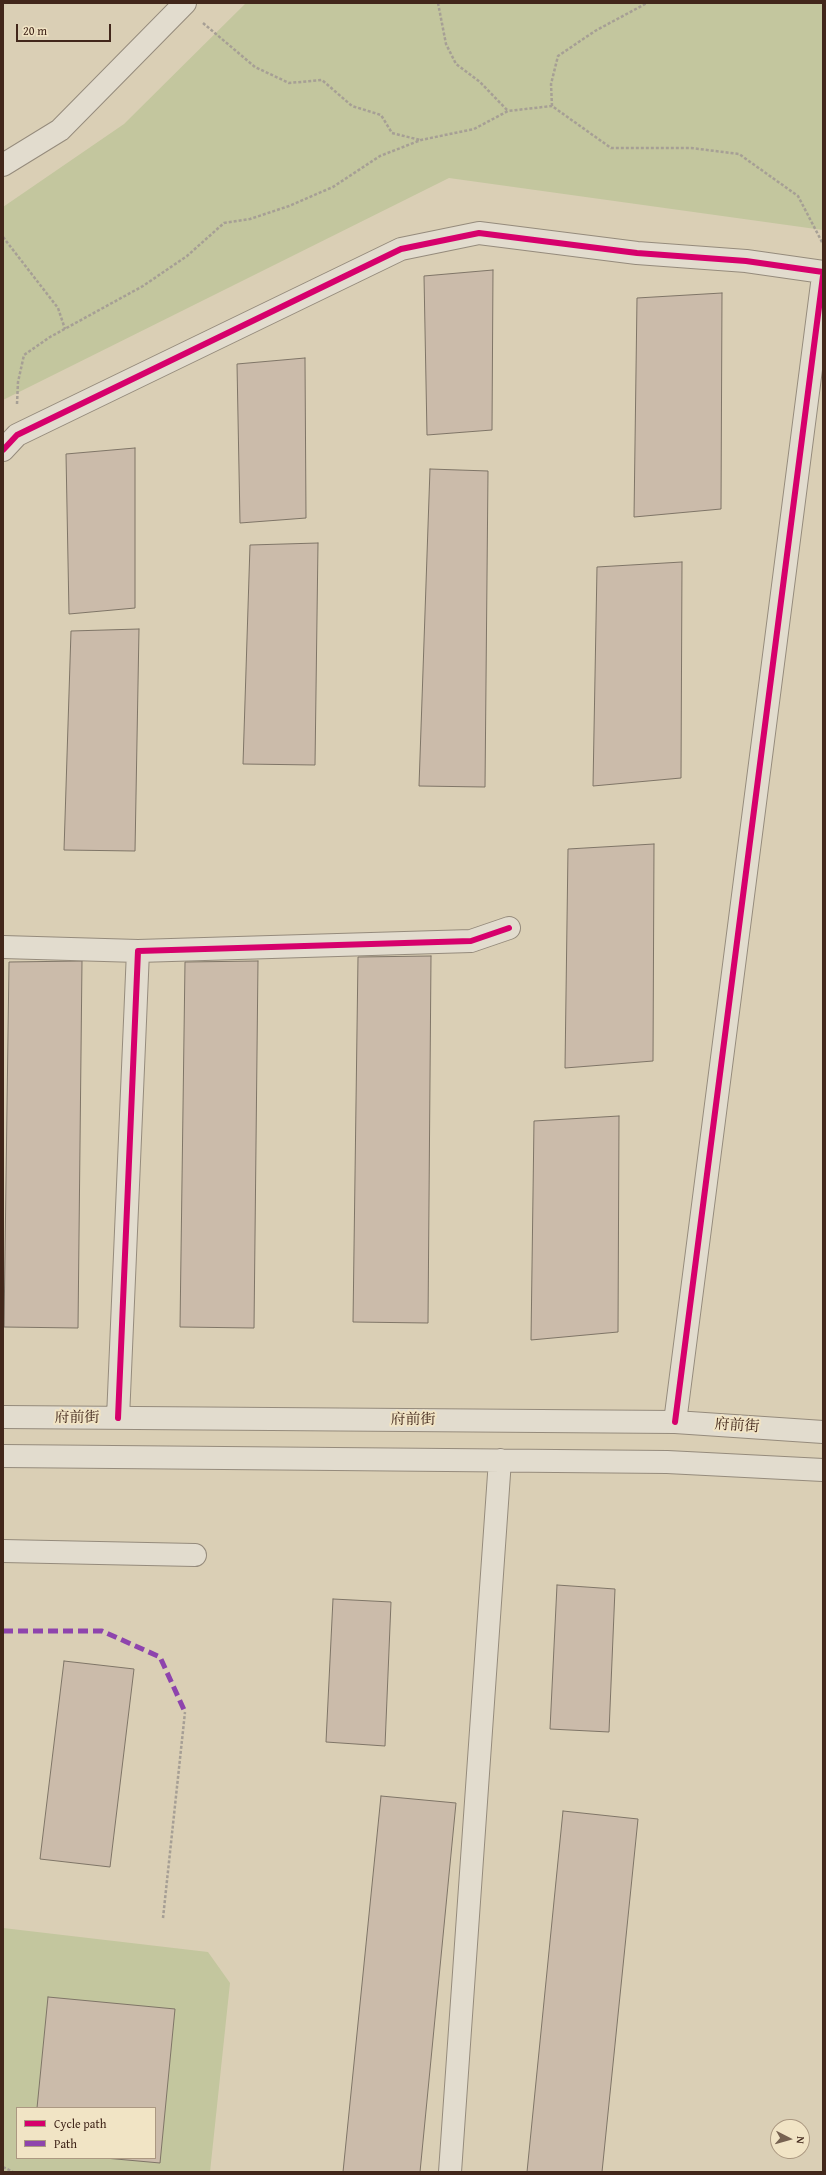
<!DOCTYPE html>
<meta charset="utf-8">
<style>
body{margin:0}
#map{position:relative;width:826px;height:2175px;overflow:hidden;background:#dacfb5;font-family:"Gentium Book Plus",serif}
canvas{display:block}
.frame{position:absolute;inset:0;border:4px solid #42271b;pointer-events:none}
.legend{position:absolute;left:16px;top:2107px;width:140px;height:52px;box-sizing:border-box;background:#f1e4c5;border:1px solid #ab9881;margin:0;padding:5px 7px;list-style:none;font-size:12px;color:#42271b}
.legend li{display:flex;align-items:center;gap:8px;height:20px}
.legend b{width:20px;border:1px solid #ab9881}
.north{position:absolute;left:770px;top:2119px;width:40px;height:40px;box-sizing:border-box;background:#f1e4c5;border:1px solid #ab9881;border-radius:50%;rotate:96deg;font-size:11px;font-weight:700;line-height:16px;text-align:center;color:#42271b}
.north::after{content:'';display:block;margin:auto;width:14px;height:18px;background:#776251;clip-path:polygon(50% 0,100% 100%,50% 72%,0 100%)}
.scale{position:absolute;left:16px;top:24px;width:95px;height:18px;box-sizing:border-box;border:2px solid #42271b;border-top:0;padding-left:5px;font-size:12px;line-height:14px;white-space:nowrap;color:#42271b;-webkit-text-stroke:3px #f1e4c5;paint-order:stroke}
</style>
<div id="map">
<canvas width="826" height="2175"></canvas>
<div class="frame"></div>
<ul class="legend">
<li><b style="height:5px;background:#d6006c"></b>Cycle path</li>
<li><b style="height:5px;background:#8e44ad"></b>Path</li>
</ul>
<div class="north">N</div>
<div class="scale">20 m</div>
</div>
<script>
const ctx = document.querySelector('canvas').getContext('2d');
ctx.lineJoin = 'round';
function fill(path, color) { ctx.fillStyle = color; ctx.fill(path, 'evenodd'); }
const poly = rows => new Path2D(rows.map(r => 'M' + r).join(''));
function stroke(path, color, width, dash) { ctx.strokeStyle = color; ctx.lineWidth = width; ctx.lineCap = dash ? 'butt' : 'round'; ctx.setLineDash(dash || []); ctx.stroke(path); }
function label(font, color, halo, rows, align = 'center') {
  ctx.font = font + ' "Gentium Book Plus","Noto Serif SC",serif'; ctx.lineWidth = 4; ctx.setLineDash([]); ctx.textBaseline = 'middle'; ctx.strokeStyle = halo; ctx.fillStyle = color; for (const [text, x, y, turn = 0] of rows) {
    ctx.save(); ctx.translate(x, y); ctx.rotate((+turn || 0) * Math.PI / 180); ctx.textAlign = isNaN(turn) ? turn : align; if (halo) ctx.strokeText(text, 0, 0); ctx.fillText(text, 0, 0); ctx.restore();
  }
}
fill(poly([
 [246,3,823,3,823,230,449,178,3,400,3,207,124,124],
 [3,1928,208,1952,230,1983,210,2172,3,2172],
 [17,2108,155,2108,155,2158,17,2158]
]), '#c3c69e');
const building = poly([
 [493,270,492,430,427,435,424,276,493,270],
 [722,293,721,509,634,517,637,298,722,293],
 [305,358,306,518,240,523,237,364,305,358],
 [135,448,135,608,69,614,66,454,135,448],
 [430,469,488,471,485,787,419,786,430,469],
 [318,543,315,765,243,764,250,545,318,543],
 [682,562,681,778,593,786,597,567,682,562],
 [139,629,135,851,64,850,71,631,139,629],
 [654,844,653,1061,565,1068,568,849,654,844],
 [431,956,428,1323,353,1322,358,957,431,956],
 [82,961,78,1328,4,1327,9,962,82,961],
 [258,961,254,1328,180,1327,185,962,258,961],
 [619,1116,618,1332,531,1340,534,1121,619,1116],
 [557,1585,615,1589,609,1732,550,1729,557,1585],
 [333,1599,391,1602,385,1746,326,1742,333,1599],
 [64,1661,134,1669,110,1867,40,1859,64,1661],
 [381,1796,456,1803,420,2172,343,2172,381,1796],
 [563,1811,638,1819,602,2172,527,2172,563,1811],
 [48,1997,175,2009,160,2163,105,2158,155,2158,155,2108,37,2108,48,1997]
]);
fill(building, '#cbbbaa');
stroke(building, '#7f7567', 1);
const minor = poly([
 [3,165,60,130,185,3],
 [3,450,17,435,401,249,479,233,637,253,746,261,823,272],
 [3,947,138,951],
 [3,1417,675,1422,823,1432],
 [118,1418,138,951,471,941,509,928],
 [675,1422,823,276],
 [3,1456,667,1462,823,1470],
 [3,1551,195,1555],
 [450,2172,500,1460]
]);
stroke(minor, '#958b7c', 24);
stroke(poly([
 [438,3,446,44,456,64,480,82,508,111],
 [203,23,255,67,289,83,322,80,352,106,381,115,392,133,420,140],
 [552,106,551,84,558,56,595,31,647,3],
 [3,237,58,308,65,329],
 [17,404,18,382,24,355,50,337,143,286,187,256,224,223,250,219,289,206,333,187,380,156,421,140,474,129,508,111,552,106,611,148,691,148,739,154,798,196,823,244],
 [163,1918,185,1712],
 [3,2167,13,2172]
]), '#a69f95', 2.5, [3, 2]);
stroke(minor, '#e2dcce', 22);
stroke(poly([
 [3,1631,102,1631,160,1657,185,1712]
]), '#8e44ad', 5, [10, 5]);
stroke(poly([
 [3,450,17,435,401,249,479,233,637,253,746,261,823,272],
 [118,1418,138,951,471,941,509,928],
 [675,1422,823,276]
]), '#d6006c', 6);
label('15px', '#42271b', '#f1e4c5', [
 ["府前街",77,1418],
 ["府前街",413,1420],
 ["府前街",737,1426,4]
]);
</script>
